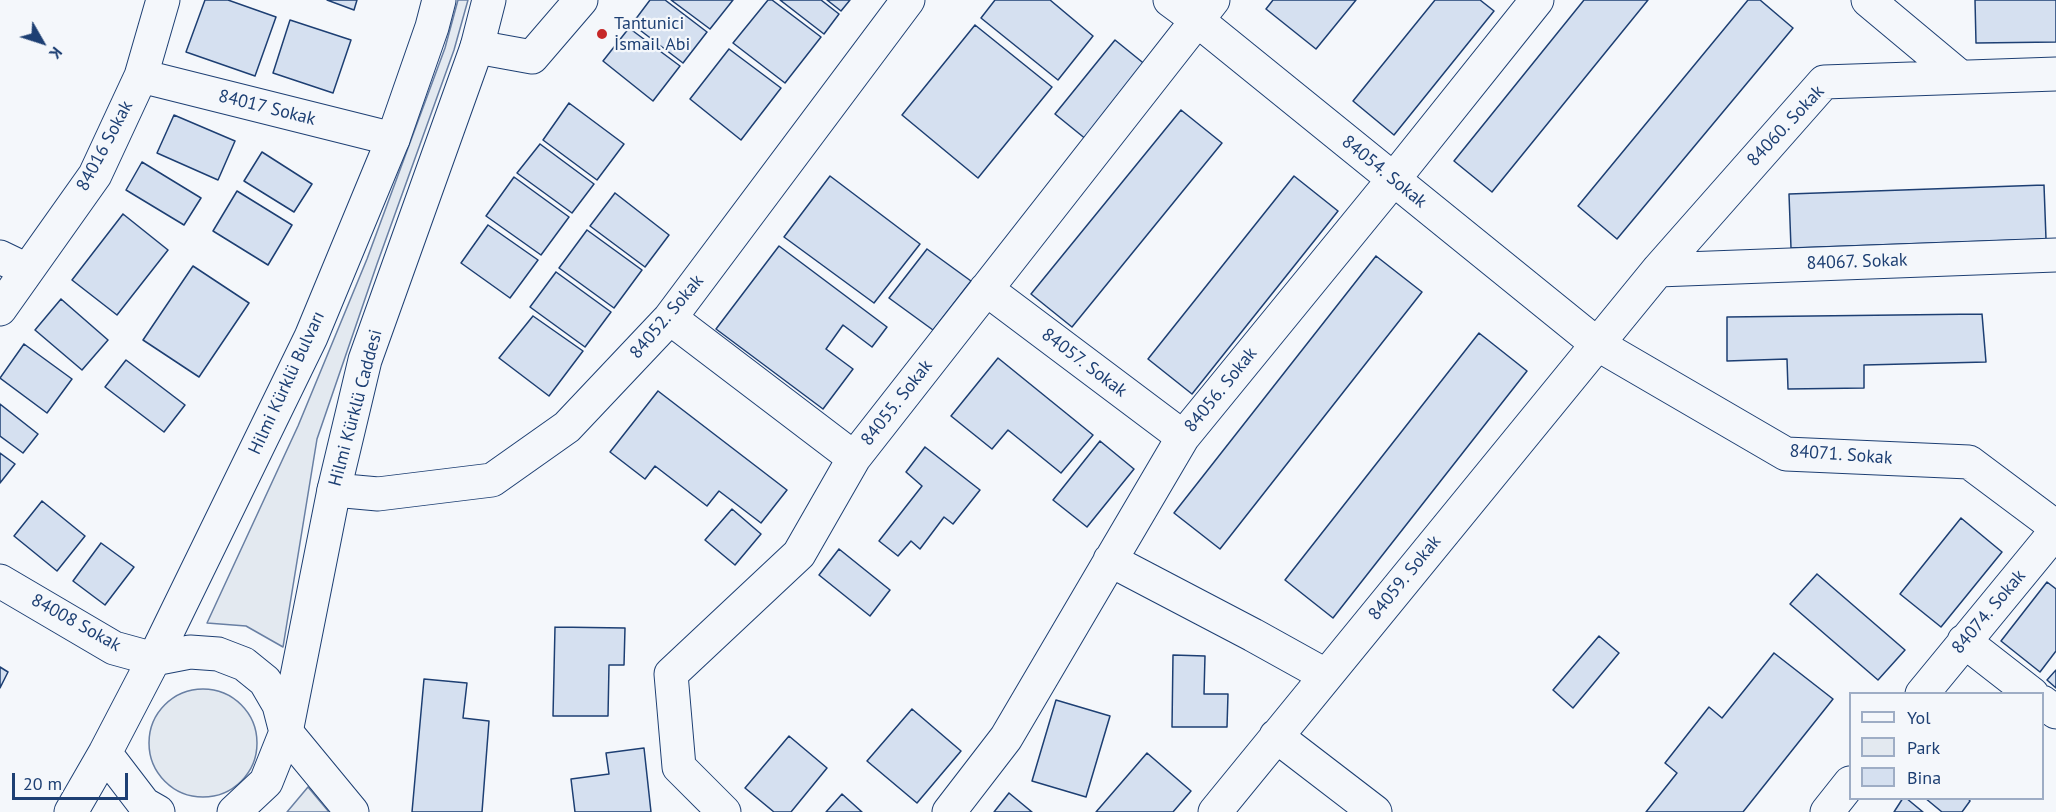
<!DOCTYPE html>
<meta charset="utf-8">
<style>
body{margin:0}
#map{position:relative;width:2056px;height:812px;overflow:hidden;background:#f4f7fb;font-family:"PT Sans",sans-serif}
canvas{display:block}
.legend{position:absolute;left:1849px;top:692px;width:195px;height:108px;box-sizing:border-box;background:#f4f7fb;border:2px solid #9eadc5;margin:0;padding:8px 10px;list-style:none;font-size:18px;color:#1d3f73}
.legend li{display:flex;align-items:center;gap:12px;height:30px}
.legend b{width:30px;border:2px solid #9eadc5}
.north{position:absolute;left:12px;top:12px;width:60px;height:60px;-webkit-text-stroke:4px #f4f7fb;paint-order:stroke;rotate:129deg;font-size:16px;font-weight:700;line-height:24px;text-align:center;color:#1d3f73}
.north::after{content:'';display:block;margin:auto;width:21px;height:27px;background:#1d3f73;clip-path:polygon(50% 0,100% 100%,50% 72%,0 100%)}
.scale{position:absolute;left:12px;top:773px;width:116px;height:27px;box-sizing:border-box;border:3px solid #1d3f73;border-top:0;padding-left:8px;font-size:18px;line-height:21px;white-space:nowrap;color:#1d3f73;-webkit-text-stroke:4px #f4f7fb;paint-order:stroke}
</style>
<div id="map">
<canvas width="2056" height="812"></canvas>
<ul class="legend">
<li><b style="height:8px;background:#f4f7fb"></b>Yol</li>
<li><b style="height:16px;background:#e3e9f0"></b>Park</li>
<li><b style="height:16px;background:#d5e0f0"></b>Bina</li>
</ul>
<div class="north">K</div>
<div class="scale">20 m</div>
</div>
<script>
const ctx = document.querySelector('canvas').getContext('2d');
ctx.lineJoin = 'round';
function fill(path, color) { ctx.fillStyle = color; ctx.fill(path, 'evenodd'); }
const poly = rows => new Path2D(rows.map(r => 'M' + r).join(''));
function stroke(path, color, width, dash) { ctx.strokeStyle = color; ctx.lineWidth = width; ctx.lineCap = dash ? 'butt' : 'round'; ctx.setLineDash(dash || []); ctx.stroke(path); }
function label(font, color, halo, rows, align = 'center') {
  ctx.font = font + ' "PT Sans",sans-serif'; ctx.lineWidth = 4.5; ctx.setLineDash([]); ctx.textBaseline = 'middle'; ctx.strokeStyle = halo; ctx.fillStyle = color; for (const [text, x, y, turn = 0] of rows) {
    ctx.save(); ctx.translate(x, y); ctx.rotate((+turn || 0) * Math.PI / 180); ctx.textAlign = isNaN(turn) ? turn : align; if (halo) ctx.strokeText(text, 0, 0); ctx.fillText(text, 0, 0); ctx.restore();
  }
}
const green = poly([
 [458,0,468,0,454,50,377,264,317,439,283,647,246,626,207,623,298,426,367,259,445,48,458,0],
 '149 743a54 54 0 1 1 108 0a54 54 0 1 1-108 0Z',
 [308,787,329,812,287,812,308,787]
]);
fill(green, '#e3e9f0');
stroke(green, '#687fa3', 1.5);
const building = poly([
 [205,0,228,0,276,17,255,76,186,52,205,0],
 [327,0,357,0,354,10,327,0],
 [650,0,665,0,707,32,683,63,632,24,650,0],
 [671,0,733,0,710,29,671,0],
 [768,0,772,0,821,37,785,83,733,43,768,0],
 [780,0,821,0,839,14,824,34,780,0],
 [827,0,850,0,841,11,827,0],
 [995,0,1050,0,1093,36,1058,80,981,18,995,0],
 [1273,0,1356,0,1316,49,1266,9,1273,0],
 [1435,0,1480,0,1494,11,1394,135,1353,101,1435,0],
 [1584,0,1648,0,1492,192,1454,161,1584,0],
 [1748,0,1760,0,1793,28,1617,239,1578,206,1748,0],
 [1975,0,2056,0,2056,42,1976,43,1975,0],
 [290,20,351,40,333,93,273,73,290,20],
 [975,25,1052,87,978,178,902,115,975,25],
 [629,28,680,66,653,101,603,61,629,28],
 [1115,40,1147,66,1087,140,1055,114,1115,40],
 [729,49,781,88,741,140,690,99,729,49],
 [569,103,624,144,597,180,543,140,569,103],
 [1181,110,1222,143,1072,327,1031,294,1181,110],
 [174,115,235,141,218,180,157,153,174,115],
 [540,144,594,184,572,213,517,173,540,144],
 [262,152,312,184,294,212,244,181,262,152],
 [142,162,201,198,184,225,126,190,142,162],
 [830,176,920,244,874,303,784,237,830,176],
 [1294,176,1338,211,1192,394,1148,359,1294,176],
 [514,177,569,217,541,255,486,216,514,177],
 [2044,185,2046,239,1791,248,1789,194,2044,185],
 [237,191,292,225,268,265,213,231,237,191],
 [615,193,669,235,645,267,590,226,615,193],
 [123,214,168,250,117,315,72,280,123,214],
 [488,225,538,260,510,298,461,263,488,225],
 [587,230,642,270,614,308,559,268,587,230],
 [779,246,887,327,872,347,843,325,826,349,853,369,823,409,716,329,779,246],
 [927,249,971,281,933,330,889,298,927,249],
 [1376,256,1422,292,1220,549,1174,513,1376,256],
 [193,266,249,303,199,377,143,340,193,266],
 [556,272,611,312,585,347,530,307,556,272],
 [61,299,108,340,82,370,35,330,61,299],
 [1982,314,1986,362,1864,365,1864,388,1788,389,1787,359,1727,361,1727,317,1982,314],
 [533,316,583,351,549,396,499,358,533,316],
 [1479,333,1527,371,1333,618,1285,580,1479,333],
 [24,344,72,379,47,413,0,378,24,344],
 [998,358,1093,435,1061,473,1008,430,992,449,951,416,998,358],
 [126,360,185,405,164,432,105,387,126,360],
 [658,391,787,490,761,523,719,491,707,506,655,466,645,479,610,452,658,391],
 [0,404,38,434,23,453,0,436,0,404],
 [1100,441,1134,469,1087,527,1053,500,1100,441],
 [925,447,980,490,953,524,944,517,920,549,911,541,898,556,879,541,922,486,906,472,925,447],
 [0,453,15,464,0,483,0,453],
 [42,501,85,536,57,571,14,536,42,501],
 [732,509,761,534,735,565,705,540,732,509],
 [1961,518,2002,552,1941,627,1900,594,1961,518],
 [101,543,134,567,105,605,73,581,101,543],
 [839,549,890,590,870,616,819,575,839,549],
 [1817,574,1905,650,1878,680,1790,604,1817,574],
 [2047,582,2056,589,2056,651,2040,672,2001,641,2047,582],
 [555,627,625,628,624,665,609,665,608,716,553,716,555,627],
 [1599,636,1619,653,1573,708,1553,690,1599,636],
 [1774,653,1833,699,1743,812,1646,812,1677,773,1665,763,1709,707,1722,718,1774,653],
 [1173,655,1205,656,1204,694,1228,694,1227,727,1172,727,1173,655],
 [0,667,8,672,0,688,0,667],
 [2056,670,2056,688,2047,680,2056,670],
 [424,679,467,683,463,718,489,721,482,812,412,812,424,679],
 [1056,700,1110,716,1086,797,1032,781,1056,700],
 [912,709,961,751,917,803,867,761,912,709],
 [789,736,827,768,791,812,774,812,745,788,789,736],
 [644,748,651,812,575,812,571,779,609,774,606,753,644,748],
 [1147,753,1191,791,1173,812,1096,812,1147,753],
 [1009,793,1032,812,994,812,1009,793],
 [842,794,862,812,826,812,842,794],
 [1903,798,1906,798,1923,812,1894,812,1903,798],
 [1925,798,1968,798,1970,801,1962,812,1942,812,1925,798]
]);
fill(building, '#d5e0f0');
stroke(building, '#1d3f73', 1.5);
const minor = poly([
 [1170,0,1197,20,1597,344,1786,454,1969,462,2056,527],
 [1868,0,1959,76],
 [477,47,532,57,581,0],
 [141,76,393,139],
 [0,257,27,270],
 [1658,270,2056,255],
 [986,289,1183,437],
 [0,309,95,175,141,76,163,0],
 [670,318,854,458],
 [334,490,378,494,492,480,567,427,670,318,908,0],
 [1110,560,1253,635,1325,675],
 [0,581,114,648,154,659],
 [1964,641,2032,694],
 [1922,694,2056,531],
 [2042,702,2056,712],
 [1276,736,1375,812],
 [724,812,679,767,671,674,799,554,854,458,1213,0],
 [949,812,1006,738,1183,437,1393,180,1537,0],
 [1215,812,1658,270,1824,82,2056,74],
 [1827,812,1850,783]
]);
const tertiary = poly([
 [286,732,352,812]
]);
const secondary = poly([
 [154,659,190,652,218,654,244,664,265,681,279,705,286,732],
 [105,753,144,804,158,812],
 [71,812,105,753,154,659,311,337,393,139,432,27,439,0],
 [234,812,266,782,286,732,334,490,365,360,477,47,489,0]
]);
stroke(minor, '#1d3f73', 35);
stroke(tertiary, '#1d3f73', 35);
stroke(secondary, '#1d3f73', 35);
stroke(minor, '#f4f7fb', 33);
stroke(tertiary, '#f4f7fb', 33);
stroke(secondary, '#f4f7fb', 33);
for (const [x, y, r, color] of [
 [602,34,6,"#c62828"]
]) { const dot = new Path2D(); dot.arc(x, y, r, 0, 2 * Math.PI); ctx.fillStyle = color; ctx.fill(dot); stroke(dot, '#f4f7fb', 2); }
label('18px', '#1d3f73', '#f4f7fb', [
 ["Tantunici",614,24],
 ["İsmail Abi",614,45]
], 'left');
label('18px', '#1d3f73', '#f4f7fb', [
 ["84017 Sokak",267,108,14],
 ["84060. Sokak",1786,126,-47],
 ["84016 Sokak",105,146,-62],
 ["84054. Sokak",1384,172,39],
 ["84067. Sokak",1857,262,-2],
 ["84052. Sokak",667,317,-50],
 ["84057. Sokak",1084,363,37],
 ["Hilmi Kürklü Bulvarı",287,383,-65],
 ["84056. Sokak",1221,390,-51],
 ["84055. Sokak",897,403,-52],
 ["Hilmi Kürklü Caddesi",356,408,-75],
 ["84071. Sokak",1841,455,4],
 ["84059. Sokak",1405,578,-51],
 ["84074. Sokak",1989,612,-50],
 ["84008 Sokak",76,623,29]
]);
</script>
